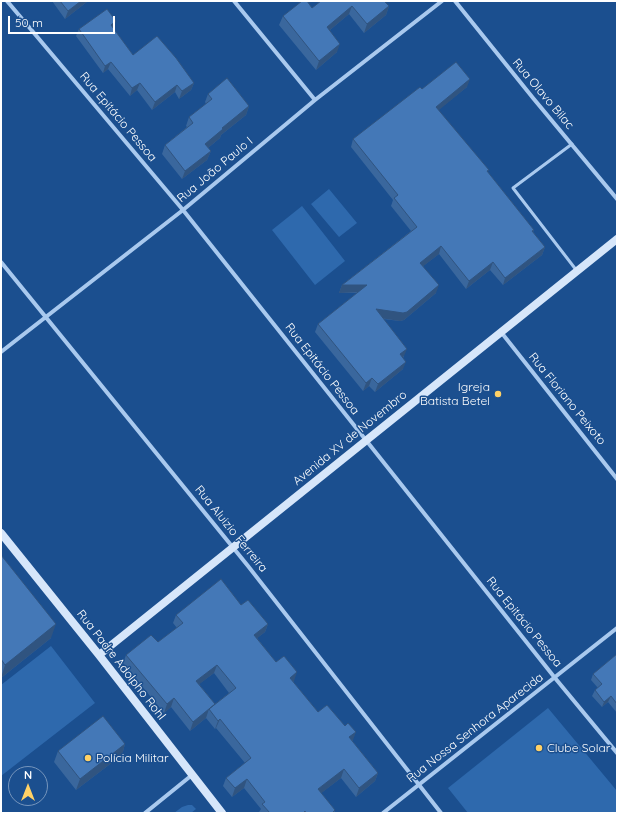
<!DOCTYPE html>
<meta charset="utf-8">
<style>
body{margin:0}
#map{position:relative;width:618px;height:814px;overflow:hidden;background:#1b4f8f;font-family:Quicksand,sans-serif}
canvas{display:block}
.frame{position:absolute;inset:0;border:2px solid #fff;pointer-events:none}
.north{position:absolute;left:8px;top:766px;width:40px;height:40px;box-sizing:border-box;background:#1b4f8f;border:1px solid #7695bc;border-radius:50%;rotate:0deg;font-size:11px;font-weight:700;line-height:16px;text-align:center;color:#fff}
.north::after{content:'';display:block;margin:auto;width:14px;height:18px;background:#ffd166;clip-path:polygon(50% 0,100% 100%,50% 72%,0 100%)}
.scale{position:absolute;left:8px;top:16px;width:107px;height:18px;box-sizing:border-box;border:2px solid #fff;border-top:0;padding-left:5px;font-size:12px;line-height:14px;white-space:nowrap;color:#fff;-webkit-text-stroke:3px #1b4f8f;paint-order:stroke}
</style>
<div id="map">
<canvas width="618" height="814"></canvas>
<div class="frame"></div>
<div class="north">N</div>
<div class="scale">50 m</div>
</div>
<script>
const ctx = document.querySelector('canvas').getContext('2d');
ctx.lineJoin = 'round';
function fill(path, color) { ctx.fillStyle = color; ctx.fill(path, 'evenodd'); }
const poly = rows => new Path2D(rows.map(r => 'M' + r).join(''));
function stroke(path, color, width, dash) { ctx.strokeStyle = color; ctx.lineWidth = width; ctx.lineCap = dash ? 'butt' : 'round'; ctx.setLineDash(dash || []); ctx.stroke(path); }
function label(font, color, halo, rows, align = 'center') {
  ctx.font = font + ' Quicksand,sans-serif'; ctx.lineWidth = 3; ctx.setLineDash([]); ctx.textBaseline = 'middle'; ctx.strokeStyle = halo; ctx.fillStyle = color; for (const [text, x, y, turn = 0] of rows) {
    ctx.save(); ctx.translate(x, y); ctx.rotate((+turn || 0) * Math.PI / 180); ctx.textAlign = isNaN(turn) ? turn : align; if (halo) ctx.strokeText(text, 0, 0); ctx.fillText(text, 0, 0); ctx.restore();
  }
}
fill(poly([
 [329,189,357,223,339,237,311,204],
 [302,206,345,261,315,285,272,230],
 [51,646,95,703,1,776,1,685],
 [548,708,617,791,617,813,468,813,448,788],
 [188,805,192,805,196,809,191,813,174,813,182,807]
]), '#2e69ad');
stroke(poly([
 [572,144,513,188,577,271]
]), '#a9c9ee', 3);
stroke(poly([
 [7,1,183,210,555,678,617,753],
 [234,1,315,100],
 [455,1,533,98,617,199],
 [1,262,248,566,441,813],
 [501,332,617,479],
 [1,352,183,210,315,100,442,1],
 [145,813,192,775],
 [383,813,617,628]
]), '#a9c9ee', 4);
stroke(poly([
 [1,533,99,655,222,813],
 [99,655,617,239]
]), '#d6e6fa', 8);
fill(poly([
 [52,1,88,1,65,19],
 [321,1,389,6,386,15,364,33,349,14,330,30,337,52,316,70,279,25,283,16,312,8],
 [79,29,113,29,133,55,194,83,191,90,179,99,175,92,152,110,137,90,130,96,108,69,103,73,76,36],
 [467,87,438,110,534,230,533,232,545,247,542,255,503,285,490,270,466,289,439,254,423,266,436,293,404,320,400,321,383,319,404,356,403,358,403,369,375,392,369,386,363,391,315,332,318,324,357,293,339,293,342,285,411,231,391,206,393,200,351,147,353,139,422,89],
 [208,94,249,106,246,115,221,135,220,138,208,148,211,151,207,160,182,179,162,154,165,145,187,127,186,126,189,117,206,104,205,102],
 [1,555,51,638,1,678],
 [241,605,268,624,265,632,257,638,276,662,294,681,293,682,318,712,353,740,352,741,378,773,375,781,356,797,341,778,321,793,335,810,334,813,260,813,259,812,261,809,244,788,232,797,223,786,226,778,245,763,216,728,215,729,206,718,190,731,171,707,164,713,123,663,126,655,158,642,177,628,173,623,176,615],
 [214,673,229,693,215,704,199,684],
 [617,654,617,713,608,702,602,707,592,696,595,690,598,688,591,680,593,674],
 [125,744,122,755,76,790,54,762,58,751]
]), '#3a679d');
fill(poly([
 [81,1,88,1,65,19,68,11],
 [352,6,349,14,324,35,327,27],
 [389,6,386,15,364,33,367,24],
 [116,21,113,29,111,25],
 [340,44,337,52,316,70,319,61],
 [111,62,108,69,103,73,105,66],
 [470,79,467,87,433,115,436,107],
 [140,83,137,90,130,96,132,88],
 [194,83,191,90,179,99,182,91],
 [177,85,175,92,152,110,155,102],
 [249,106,246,115,221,135,220,138,202,153,205,144,222,128],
 [211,151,207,160,182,179,185,171],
 [441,246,439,254,417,271,420,263],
 [545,247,542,255,503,285,505,278],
 [493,262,490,270,466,289,469,281],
 [342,285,367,285,364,292,339,293],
 [439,285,436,293,404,320,400,321,373,317,376,309],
 [407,349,404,356,397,362,400,354],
 [406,362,403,369,375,392,378,384],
 [372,378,369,386,363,391,366,383],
 [56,624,51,638,1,678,5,665],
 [268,624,265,632,251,643,254,635],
 [217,665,214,673,193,689,196,681],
 [297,672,294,681,287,687,290,678],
 [611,696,608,702,602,707,604,702],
 [174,698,171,707,164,713,167,704],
 [209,709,206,718,190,731,193,722],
 [220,719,216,728,215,729,218,721],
 [356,732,353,740,346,746,349,737],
 [125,744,122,755,76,790,80,779],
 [344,769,341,778,315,798,318,789],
 [378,773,375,781,356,797,359,788],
 [247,779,244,788,232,797,235,788]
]), '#305480');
const building = poly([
 [60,1,81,1,68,11,60,1],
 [302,1,307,1,312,8,321,1,384,1,389,6,367,24,352,6,327,27,340,44,319,61,283,16,302,1],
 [107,9,116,21,111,25,133,55,157,36,176,58,194,83,182,91,177,85,155,102,140,83,132,88,111,62,105,66,79,29,107,9],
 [456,62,470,79,436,107,489,170,487,171,534,230,532,231,545,247,505,278,493,262,469,281,441,246,420,263,439,285,407,312,403,313,376,309,407,349,400,354,406,362,378,384,372,378,366,383,318,324,367,285,342,285,417,227,394,198,398,195,353,139,420,87,422,89,456,62],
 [227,78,249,106,222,128,223,129,205,144,211,151,185,171,165,145,193,123,189,117,212,99,208,94,227,78],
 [1,555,56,624,5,665,1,659,1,555],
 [221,579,241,605,248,600,268,624,254,635,276,662,284,656,297,672,290,678,318,712,327,705,345,726,348,723,356,732,349,737,378,773,359,788,344,769,318,789,335,810,332,813,306,813,305,811,303,813,270,813,262,804,265,802,247,779,235,788,226,778,251,758,220,719,218,721,209,709,236,688,217,665,196,681,215,704,193,722,174,698,167,704,126,655,151,635,158,642,183,623,176,615,221,579],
 [617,654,617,704,611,696,604,702,595,690,602,684,593,674,617,654],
 [103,716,125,744,80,779,58,751,103,716]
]);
fill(building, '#4478b7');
stroke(building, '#305480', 1);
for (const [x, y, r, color] of [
 [498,394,4,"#ffd166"],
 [539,748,4,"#ffd166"],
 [88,758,4,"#ffd166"]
]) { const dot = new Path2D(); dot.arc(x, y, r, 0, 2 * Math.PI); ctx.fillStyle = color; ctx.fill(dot); stroke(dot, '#1b4f8f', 1.5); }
label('12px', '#fff', '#1b4f8f', [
 ["Rua Olavo Bilac",543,94,50],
 ["Rua Epitácio Pessoa",118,117,50],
 ["Rua João Paulo I",215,170,-40],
 ["Rua Epitácio Pessoa",322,369,52],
 ["Rua Floriano Peixoto",567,399,51],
 ["Avenida XV de Novembro",350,438,-39],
 ["Rua Aluizio Ferreira",231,529,51],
 ["Rua Epitácio Pessoa",524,622,51],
 ["Rua Padre Adolpho Rohl",121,665,52],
 ["Rua Nossa Senhora Aparecida",475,728,-38]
]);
label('12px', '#fff', '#1b4f8f', [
 ["Igreja",490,387,"right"],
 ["Batista Betel",490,401,"right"],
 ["Clube Solar",547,748],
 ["Polícia Militar",96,758]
], 'left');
</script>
